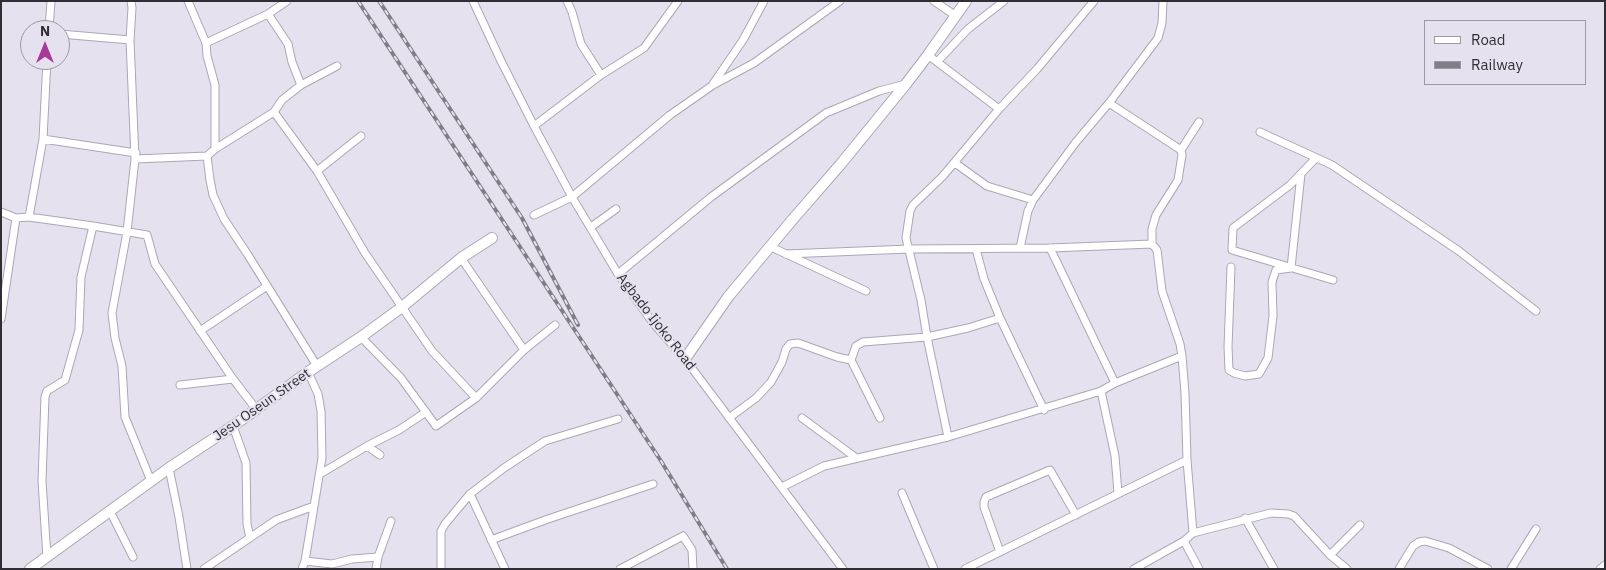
<!DOCTYPE html>
<style>
body{margin:0}
#map{position:relative;width:1606px;height:570px;overflow:hidden;background:#e6e1ef;font-family:"IBM Plex Sans",sans-serif}
canvas{display:block}
.frame{position:absolute;inset:0;border:2px solid #302e34;pointer-events:none}
.legend{position:absolute;left:1424px;top:20px;width:162px;height:65px;box-sizing:border-box;background:#e6e1ef;border:1px solid #9d99a4;margin:0;padding:6px 9px;list-style:none;font-size:15px;color:#302e34}
.legend li{display:flex;align-items:center;gap:10px;height:25px}
.legend b{width:25px;border:1px solid #9d99a4}
.north{position:absolute;left:20px;top:20px;width:50px;height:50px;box-sizing:border-box;background:#e6e1ef;border:1px solid #9d99a4;border-radius:50%;rotate:0deg;font-size:14px;font-weight:700;line-height:20px;text-align:center;color:#302e34}
.north::after{content:'';display:block;margin:auto;width:18px;height:22px;background:#a83997;clip-path:polygon(50% 0,100% 100%,50% 72%,0 100%)}
</style>
<div id="map">
<canvas width="1606" height="570"></canvas>
<div class="frame"></div>
<ul class="legend">
<li><b style="height:6px;background:#fff"></b>Road</li>
<li><b style="height:6px;background:#807d86"></b>Railway</li>
</ul>
<div class="north">N</div>
</div>
<script>
const ctx = document.querySelector('canvas').getContext('2d');
ctx.lineJoin = 'round';
const poly = rows => new Path2D(rows.map(r => 'M' + r).join(''));
function stroke(path, color, width, dash) { ctx.strokeStyle = color; ctx.lineWidth = width; ctx.lineCap = dash ? 'butt' : 'round'; ctx.setLineDash(dash || []); ctx.stroke(path); }
function label(font, color, halo, rows, align = 'center') {
  ctx.font = font + ' "IBM Plex Sans",sans-serif'; ctx.lineWidth = 4; ctx.setLineDash([]); ctx.textBaseline = 'middle'; ctx.strokeStyle = halo; ctx.fillStyle = color; for (const [text, x, y, turn = 0] of rows) {
    ctx.save(); ctx.translate(x, y); ctx.rotate((+turn || 0) * Math.PI / 180); ctx.textAlign = isNaN(turn) ? turn : align; if (halo) ctx.strokeText(text, 0, 0); ctx.fillText(text, 0, 0); ctx.restore();
  }
}
const minor = poly([
 [131,1,132,8,130,40,135,159,127,232,112,313,115,338,122,366,125,417,151,481],
 [188,1,206,43],
 [473,1,501,61,534,126,572,197,618,274,653,323,685,359,843,569],
 [567,1,572,12,581,44,601,75],
 [934,1,956,16],
 [268,14,288,44,292,62,301,85],
 [49,30,51,1],
 [60,34,130,40],
 [928,55,999,109],
 [937,62,968,29,1004,1],
 [713,84,743,40,764,1],
 [1109,103,1181,150],
 [274,112,317,171,365,253,432,351,476,398],
 [534,126,601,75,644,48,678,1],
 [1260,132,1332,165,1459,251,1536,311],
 [43,139,136,153],
 [215,149,215,85,207,56,206,43,268,14,287,1],
 [207,156,210,180,213,195,224,219,248,255,317,366],
 [1316,158,1290,185,1233,228,1232,250,1333,280],
 [135,159,207,156,215,149,274,112,282,100,301,85,337,66],
 [955,163,987,186,1033,200],
 [317,171,361,136],
 [1,212,16,218,29,217,93,226,147,235,155,264,233,379,256,409],
 [534,215,572,197,670,115,713,85,754,63,840,1],
 [29,217,43,139,47,60],
 [591,227,616,209],
 [769,246,866,291],
 [1020,248,1028,211,1033,200,1076,142,1109,103,1158,38,1162,23,1163,1],
 [1050,248,1115,383],
 [976,249,984,279,1000,318,1044,410],
 [786,254,909,249,1050,248,1152,244],
 [461,258,524,350],
 [1231,267,1228,347,1229,370,1234,373,1245,376,1259,374,1268,358,1273,316,1272,282,1276,270,1291,268,1301,174],
 [618,274,711,197,826,113,879,91,906,84],
 [1,319,16,218],
 [200,331,267,286],
 [361,337,401,378,436,426,476,398,524,350,555,325],
 [851,360,856,346,863,342,927,337,968,328,1000,318],
 [180,385,233,379],
 [1101,391,1115,456,1118,493],
 [729,418,756,398,771,382,782,362,786,349,790,344,798,343,837,357,851,360,880,418],
 [802,418,855,457],
 [233,426,246,463,247,524,250,538],
 [948,437,927,337,921,300,906,238,910,211,913,205,943,176,999,109,1037,69,1094,1],
 [367,446,380,455],
 [169,468,179,517,187,569],
 [320,474,367,446,399,430,426,412],
 [782,487,824,466,948,437,1101,391,1115,383,1182,356],
 [902,493,934,569],
 [470,494,505,569],
 [110,511,133,557],
 [1245,518,1274,569],
 [1193,533,1187,460,1185,393,1182,356,1180,344,1162,291,1157,250,1152,244,1152,229,1156,215,1178,180,1182,155,1181,150,1199,122],
 [491,540,548,519,653,484],
 [1184,541,1199,569],
 [1000,552,984,507,984,502,986,497,1050,470,1076,515],
 [1330,555,1360,525],
 [47,557,42,481,45,397,47,391,65,380,79,330,81,277,93,226],
 [305,561,332,564,352,559,378,557],
 [204,569,276,520,314,506],
 [302,569,305,561,322,458,321,411,318,394,308,372],
 [376,569,378,557,391,521],
 [441,569,441,531,445,524,470,494,504,468,545,441,618,419],
 [620,569,683,536,692,550,693,569],
 [965,569,1187,460],
 [1134,569,1184,541,1193,533,1271,513,1288,514,1294,516,1330,555,1347,569],
 [1399,569,1413,546,1419,542,1425,541,1449,548,1488,569],
 [1511,569,1536,529],
 [1600,569,1605,565]
]);
const secondary = poly([
 [685,359,728,297,793,219,840,165,906,84,928,55,966,1],
 [30,569,169,468,233,426,308,372,361,337,402,307,461,258,492,238]
]);
stroke(minor, '#aba7b4', 9);
stroke(secondary, '#aba7b4', 12);
stroke(minor, '#fff', 7);
stroke(secondary, '#fff', 10);
const rail = poly([
 [358,1,661,461,727,569],
 [379,1,522,218,578,325]
]);
stroke(rail, '#807d86', 4);
stroke(rail, '#e6e1ef', 2, [5.5]);
label('14px', '#302e34', '#e6e1ef', [
 ["Agbado Ijoko Road",656,322,52],
 ["Jesu Oseun Street",262,405,-35]
]);
</script>
